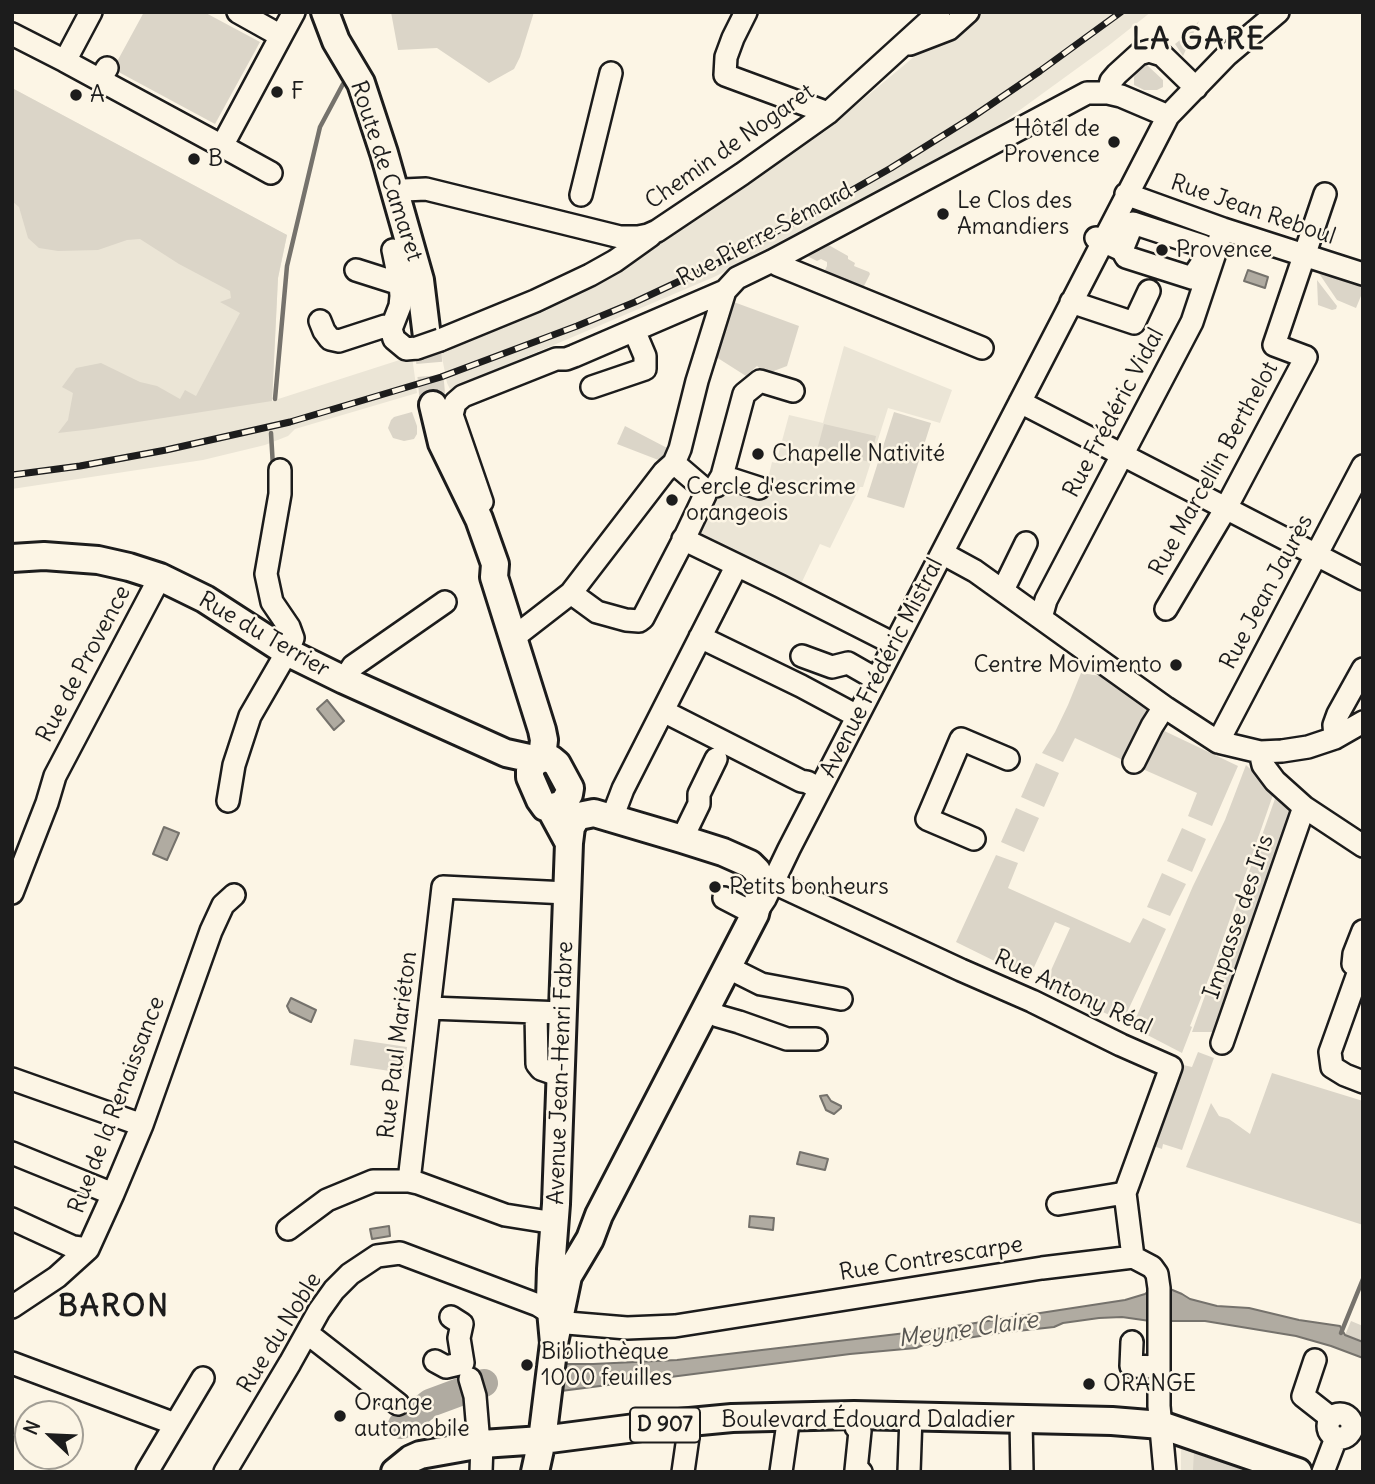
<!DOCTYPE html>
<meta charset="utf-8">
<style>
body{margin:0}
#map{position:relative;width:1375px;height:1484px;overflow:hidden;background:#fcf5e5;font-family:Delius,sans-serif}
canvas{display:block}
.frame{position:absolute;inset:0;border:14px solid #1c1c1c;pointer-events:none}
.north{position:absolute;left:14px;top:1400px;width:70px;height:70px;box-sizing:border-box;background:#fcf5e5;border:2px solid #a29e95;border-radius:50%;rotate:293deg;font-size:19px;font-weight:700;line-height:28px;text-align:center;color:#1c1c1c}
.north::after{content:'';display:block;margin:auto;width:24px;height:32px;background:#1c1c1c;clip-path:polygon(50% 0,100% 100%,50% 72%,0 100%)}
</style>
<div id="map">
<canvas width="1375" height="1484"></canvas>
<div class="frame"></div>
<div class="north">N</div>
</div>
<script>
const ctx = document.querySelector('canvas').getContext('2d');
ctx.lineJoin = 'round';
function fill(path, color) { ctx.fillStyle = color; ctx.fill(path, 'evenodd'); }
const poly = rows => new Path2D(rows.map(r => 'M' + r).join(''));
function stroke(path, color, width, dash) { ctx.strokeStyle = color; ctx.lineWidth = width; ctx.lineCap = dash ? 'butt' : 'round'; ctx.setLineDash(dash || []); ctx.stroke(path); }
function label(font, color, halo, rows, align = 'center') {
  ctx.font = font + ' Delius,sans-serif'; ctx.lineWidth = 5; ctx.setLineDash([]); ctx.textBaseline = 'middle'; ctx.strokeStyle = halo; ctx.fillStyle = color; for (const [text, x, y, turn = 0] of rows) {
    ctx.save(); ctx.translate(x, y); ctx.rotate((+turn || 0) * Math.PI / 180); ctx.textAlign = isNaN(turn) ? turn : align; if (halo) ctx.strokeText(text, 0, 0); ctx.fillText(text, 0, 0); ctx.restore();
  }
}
fill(poly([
 [974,12,1151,12,1108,46,1002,123,920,170,793,238,714,277,450,389,447,383,440,347,601,280,708,210,824,132,921,51],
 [12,88,287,235,278,278,272,401,412,356,417,393,295,429,288,436,265,445,203,460,12,489],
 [844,346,952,390,940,423,888,408,863,487,860,487,830,548,820,544,799,588,696,538,717,490,760,500,765,483,767,483,772,462,776,463,789,415,823,423],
 [1188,1448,1247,1472,1181,1472,1181,1449]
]), '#ebe5d6');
fill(poly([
 [144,12,204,12,260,42,215,124,113,69],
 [391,12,534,12,520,57,514,69,489,83,437,48,398,50],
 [1199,21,1183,56,1175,44,1185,36],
 [1147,65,1163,80,1163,87,1157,90,1144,90,1134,85,1134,77,1138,69],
 [12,88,287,235,278,278,272,401,93,429,58,433,68,420,73,393,62,387,76,368,101,363,140,382,157,386,180,399,185,390,196,396,240,313,220,302,231,298,230,291,179,264,140,239,127,240,98,250,58,251,39,248,28,238,19,207,12,201],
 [825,243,848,256,848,259,855,263,854,266,869,272,870,274,863,288,824,272,827,266,827,262,821,259,817,261,805,255],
 [1316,269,1363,282,1363,291,1356,308,1337,300],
 [1317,280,1337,306,1336,309,1332,310,1318,305],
 [731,301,799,326,787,366,766,374,757,366,746,376,713,355],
 [412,412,417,426,417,434,414,439,404,441,393,438,388,428,391,420,394,417],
 [894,412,931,423,904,508,867,497],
 [824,424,876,436,870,462,817,450],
 [625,426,671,450,661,461,617,444],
 [1081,673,1101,676,1137,701,1148,706,1150,714,1127,762,1075,738,1063,762,1042,753,1055,732,1068,705],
 [1156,727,1238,766,1212,826,1188,816,1197,793,1138,767],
 [1036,763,1059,773,1044,807,1021,797],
 [1246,765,1274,792,1214,965,1190,1026,1192,1027,1182,1053,1132,1027,1193,886,1225,820],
 [1276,796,1295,812,1219,1032,1192,1032],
 [1016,808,1039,818,1024,852,1001,842],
 [1182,828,1206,839,1192,872,1167,861],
 [996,855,1018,863,1008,888,1130,943,1143,918,1166,929,1123,1021,1044,986,1070,928,1055,922,1029,978,956,942],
 [1162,873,1186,884,1170,916,1147,907],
 [354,1039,407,1047,403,1073,350,1065],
 [1198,1052,1214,1058,1182,1150,1163,1144,1162,1149,1151,1145,1179,1064,1192,1067],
 [1272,1073,1363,1101,1363,1225,1186,1167,1211,1103,1219,1116,1229,1119,1250,1134],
 [1351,1321,1363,1326,1363,1341,1345,1335],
 [1194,1451,1239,1468,1247,1472,1181,1472,1181,1470,1193,1470]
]), '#dbd5c8');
const water = poly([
 [1248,270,1268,277,1265,288,1244,281,1248,270],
 [327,700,344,721,334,730,317,709,327,700],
 [164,827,179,833,167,860,153,854,164,827],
 [291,998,316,1010,311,1022,290,1012,287,1006,291,998],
 [827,1095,831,1101,841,1106,841,1108,834,1114,826,1110,820,1096,827,1095],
 [800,1152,828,1159,825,1170,797,1164,800,1152],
 [750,1216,774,1218,773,1230,749,1227,750,1216],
 [389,1226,390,1236,372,1239,370,1229,389,1226],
 [1170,1289,1182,1294,1190,1299,1217,1306,1249,1308,1299,1320,1340,1326,1345,1335,1363,1342,1363,1358,1331,1346,1296,1336,1205,1321,1169,1321,1170,1289],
 [1150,1290,1150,1321,1122,1317,1099,1318,1063,1323,1054,1327,999,1333,923,1345,916,1348,850,1354,561,1391,566,1364,593,1364,677,1360,923,1331,1125,1300,1145,1294,1150,1290]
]);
fill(water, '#b0aba1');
stroke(water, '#75726c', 2);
stroke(poly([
 [275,399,287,266,320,127,343,84],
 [271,433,273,467],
 [1341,1333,1363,1279]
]), '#75726c', 4.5);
stroke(poly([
 [402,1425,430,1403,484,1383]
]), '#b0aba1', 28);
stroke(poly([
 [427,337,433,405]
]), '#dad4c7', 26, [26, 13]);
const minor = poly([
 [91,12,65,61,100,80],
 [746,12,733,38,726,57,725,75,828,113],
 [12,34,65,61],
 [281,36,294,12],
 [910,44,949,29,968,12],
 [107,68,100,80,222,146,281,36,238,12],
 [1108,93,1111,81,1117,74,1139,54,1149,51,1162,55,1196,88],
 [222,146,271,173],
 [396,192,404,190,426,189,620,237,638,237,648,235,657,231,742,174,828,113,939,12],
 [1126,194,1223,229,1363,274],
 [581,195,611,73],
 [1096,238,1122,250,1126,257,1192,278,1202,263,1208,266],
 [393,250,400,284,401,296,400,306,391,329,394,339,406,349,417,348],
 [1122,250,1133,223,1203,246,1202,263],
 [772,261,778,265,982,348],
 [356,270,400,284],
 [1071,302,1134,323,1149,291],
 [320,321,324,331,330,339,339,341,385,326,391,329],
 [440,340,535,301,590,275,615,261,650,236],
 [592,387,645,369,645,356,634,330],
 [1020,402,1363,579],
 [674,463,702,487,705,492],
 [722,476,744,394,760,381,793,391],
 [716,486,722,476,759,488],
 [482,502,452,415,455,403,463,396,556,359,566,359,574,356,725,291,737,278,772,261,1087,93,1108,93,1121,96,1168,116],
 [683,539,780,586,894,644],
 [942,553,975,571,1166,708,1218,742,1260,752,1282,751,1308,747,1335,738,1363,722],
 [1003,590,1026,543],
 [571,593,597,612,626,620,639,621,643,618,685,537,705,495,705,492],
 [1166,609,1226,508,1306,357,1274,345,1325,194],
 [1041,618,1046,600,1192,322,1223,229],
 [700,637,801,686,857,716],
 [513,638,571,593,664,472,674,463,680,449,697,381,725,291],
 [802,656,832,667,848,663,876,679],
 [344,680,353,666,445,602],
 [663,711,801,781,807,782,820,789],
 [1335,738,1334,725,1338,714,1363,669],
 [1218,742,1363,466],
 [1260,752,1263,765,1275,781,1304,807,1363,846],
 [1134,762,1152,726,1159,715,1166,708],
 [228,801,234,765,250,716,287,652,293,638,289,627,272,602,266,574,280,494,280,470],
 [612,818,623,789,737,565],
 [682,839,699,804,699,794,716,759],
 [974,839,927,819,961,739,1008,759],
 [774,883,961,970,1032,1001,1121,1045,1171,1067,1125,1193,1133,1257],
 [12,893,47,803,55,776,160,577],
 [724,898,755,914,765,899,789,849,1168,116,1227,55,1278,12],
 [1363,931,1354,954,1353,964,1363,968],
 [727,967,761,984,841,999],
 [1360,968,1330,1052,1332,1067,1345,1075,1363,1082],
 [430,1008,563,1013],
 [706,1008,718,1016,739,1022,787,1039,816,1039],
 [536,1012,537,1064,541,1069,561,1076],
 [1222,1043,1304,807],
 [12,1079,142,1125],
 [12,1153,113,1194],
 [409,1181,443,887,567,893],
 [1058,1204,1125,1193],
 [12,1219,73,1247,88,1249],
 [288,1229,327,1200,373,1181,409,1181,418,1183,505,1215,555,1223],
 [12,1307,57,1277,88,1249,113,1194,142,1125,211,931,223,905,234,895],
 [307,1333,398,1404],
 [1132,1342,1131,1366,1159,1367],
 [1315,1360,1303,1396,1331,1418],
 [435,1361,446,1367,463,1363,459,1338,462,1324,451,1317],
 [12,1363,175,1424],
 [470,1379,475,1396,478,1432,482,1444,481,1472],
 '1328 1426a12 12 0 1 1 24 0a12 12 0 1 1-24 0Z',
 [854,1415,856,1427,860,1431,856,1470,861,1472],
 [1021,1419,1022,1472],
 [147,1472,203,1378],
 [225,1472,290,1363,319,1311,334,1290,350,1274,377,1256,400,1253,538,1305,567,1323,627,1328,675,1326,1042,1268,1133,1257,1152,1267,1157,1274,1159,1288,1159,1406,1165,1472],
 [683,1472,690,1423],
 [781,1472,789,1416],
 [909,1472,911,1416],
 [1323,1472,1336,1438]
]);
const major = poly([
 [325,12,336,41,361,83,384,153,420,280,427,337],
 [433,405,442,443,479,519,495,564,494,577,542,730,544,740,542,758],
 [12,558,44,556,98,560,129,567,160,577,205,599,287,652,344,680,506,753,538,760],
 [550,808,563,804,569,794,570,788,557,764,551,759,542,758,533,764,530,770,530,777,540,800,545,807,550,808,569,843],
 [395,1472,411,1459,420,1455,482,1444,542,1440,658,1425,732,1418,854,1415,1112,1421,1161,1425,1298,1472],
 [535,1472,542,1440,554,1343,568,1276,590,1239,599,1215,755,914,761,888,760,879,757,871,750,864,723,852,682,839,594,813,579,816,575,820,571,827,569,843,556,1204,551,1269,550,1300,554,1343]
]);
stroke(minor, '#1c1c1c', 26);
stroke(major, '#1c1c1c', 32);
stroke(minor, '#fcf5e5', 21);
stroke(major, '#fcf5e5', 26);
const rail = poly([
 [12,475,80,466,166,450,290,422,441,377,577,326,635,302,716,264,835,200,891,168,971,118,1040,71,1121,12]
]);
stroke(rail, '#1c1c1c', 7);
stroke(rail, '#fcf5e5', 4.5, [13]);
const minorBridge = poly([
 [417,348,440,340]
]);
stroke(minorBridge, '#1c1c1c', 26, []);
stroke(minorBridge, '#fcf5e5', 21);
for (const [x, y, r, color] of [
 [277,92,7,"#1c1c1c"],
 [76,95,7,"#1c1c1c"],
 [1114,142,7,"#1c1c1c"],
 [194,159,7,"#1c1c1c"],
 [943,214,7,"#1c1c1c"],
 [1162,250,7,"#1c1c1c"],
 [758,454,7,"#1c1c1c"],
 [672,500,7,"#1c1c1c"],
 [1176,665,7,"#1c1c1c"],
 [715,887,7,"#1c1c1c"],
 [527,1365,7,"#1c1c1c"],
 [1089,1384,7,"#1c1c1c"],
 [340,1416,7,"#1c1c1c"]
]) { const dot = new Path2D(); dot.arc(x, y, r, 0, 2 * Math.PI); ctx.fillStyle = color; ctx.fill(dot); stroke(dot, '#fcf5e5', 2.5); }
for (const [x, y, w] of [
 [665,1425,70]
]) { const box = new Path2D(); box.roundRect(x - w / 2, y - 17.5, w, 35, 5); ctx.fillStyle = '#fcf5e5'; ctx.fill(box); stroke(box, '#1c1c1c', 2); }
label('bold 21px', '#1c1c1c', null, [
 ["D 907",665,1425]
]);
label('23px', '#1c1c1c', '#fcf5e5', [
 ["F",291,92],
 ["A",90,95],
 ["Hôtel de",1100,129,"right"],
 ["Provence",1100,155,"right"],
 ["B",208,159],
 ["Le Clos des",957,201],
 ["Amandiers",957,227],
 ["Provence",1176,250],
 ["Chapelle Nativité",772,454],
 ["Cercle d'escrime",686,487],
 ["orangeois",686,513],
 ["Centre Movimento",1162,665,"right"],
 ["Petits bonheurs",729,887],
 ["Bibliothèque",541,1352],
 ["1000 feuilles",541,1378],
 ["ORANGE",1103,1384],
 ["Orange",354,1403],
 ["automobile",354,1429]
], 'left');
label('23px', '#1c1c1c', '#fcf5e5', [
 ["Chemin de Nogaret",730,147,-35],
 ["Route de Camaret",386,171,72],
 ["Rue Jean Reboul",1253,210,19],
 ["Rue Pierre Sémard",765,235,-28],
 ["Rue Frédéric Vidal",1114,413,-62],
 ["Rue Marcellin Berthelot",1214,469,-61],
 ["Rue Jean Jaurès",1267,592,-62],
 ["Rue du Terrier",264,635,30],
 ["Rue de Provence",84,664,-62],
 ["Avenue Frédéric Mistral",882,668,-63],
 ["Impasse des Iris",1239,917,-71],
 ["Rue Antony Réal",1073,993,25],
 ["Rue Paul Mariéton",398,1045,-83],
 ["Avenue Jean-Henri Fabre",561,1073,-88],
 ["Rue de la Renaissance",117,1105,-69],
 ["Rue Contrescarpe",931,1259,-9],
 ["Rue du Noble",280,1333,-58],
 ["Boulevard Édouard Daladier",868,1420]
]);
label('italic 24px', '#575551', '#fcf5e5', [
 ["Meyne Claire",968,1330,-8]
]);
ctx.letterSpacing = '2px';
label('bold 30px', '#1c1c1c', '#fcf5e5', [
 ["LA GARE",1199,40],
 ["BARON",114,1307]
]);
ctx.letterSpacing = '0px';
</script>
